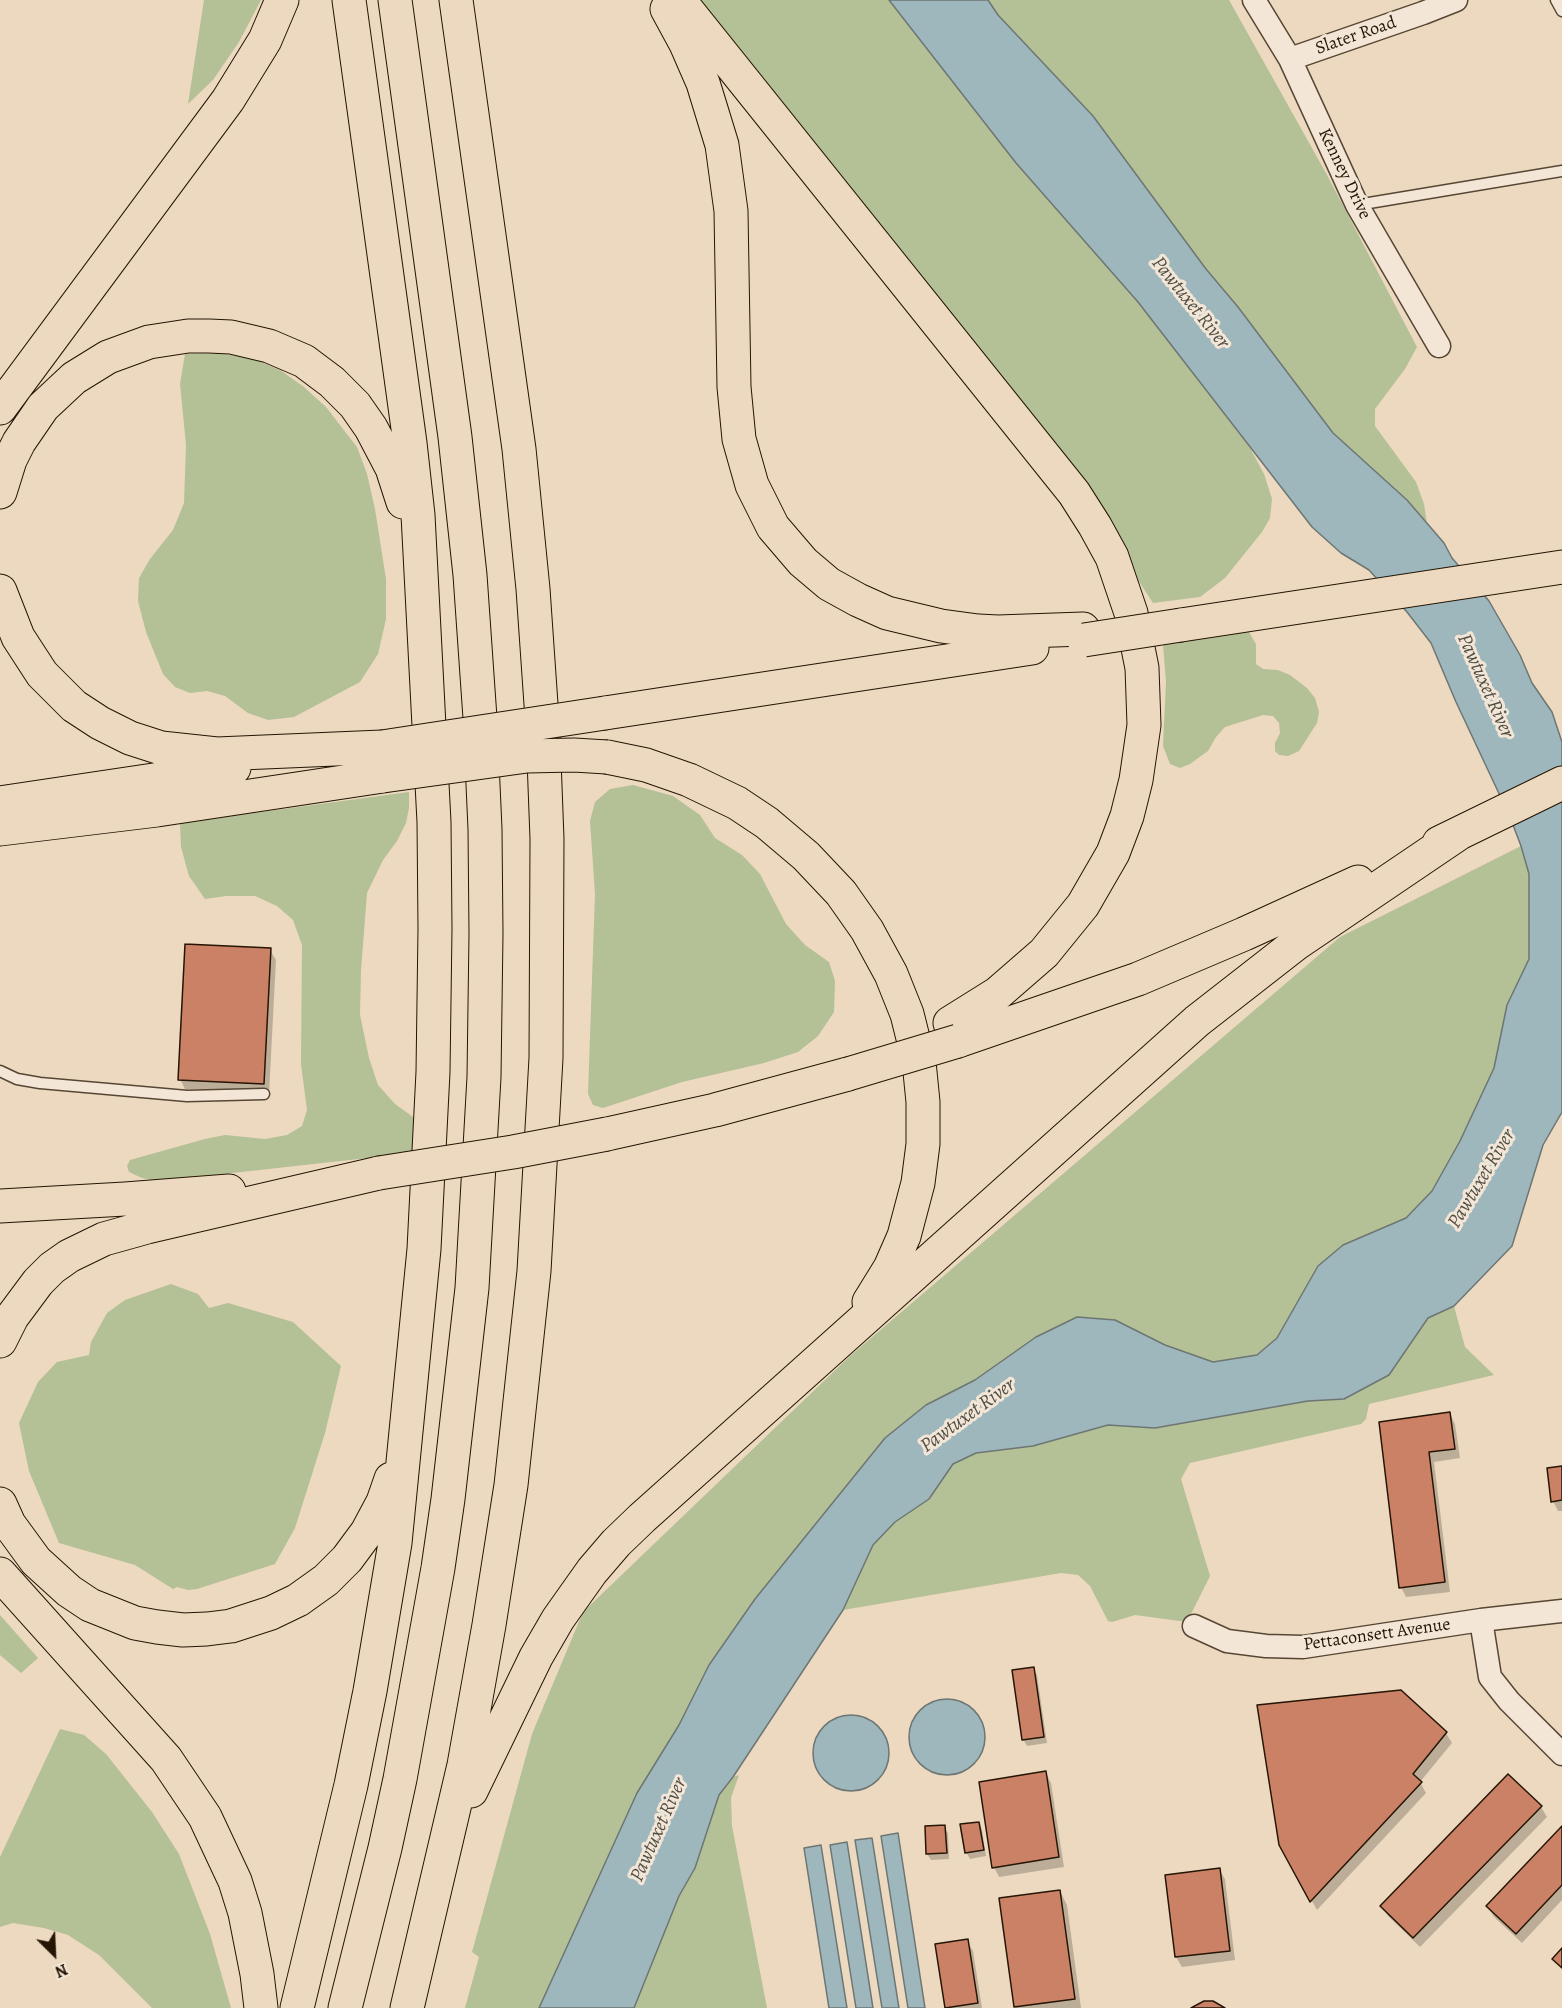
<!DOCTYPE html>
<style>
body{margin:0}
#map{position:relative;width:1562px;height:2008px;overflow:hidden;background:#ecd9c0;font-family:Alegreya,serif}
canvas{display:block}
.north{position:absolute;left:24px;top:1924px;width:60px;height:60px;-webkit-text-stroke:4px #f3e6d6;paint-order:stroke;rotate:156deg;font-size:16px;font-weight:700;line-height:24px;text-align:center;color:#241504}
.north::after{content:'';display:block;margin:auto;width:21px;height:27px;background:#241504;clip-path:polygon(50% 0,100% 100%,50% 72%,0 100%)}
</style>
<div id="map">
<canvas width="1562" height="2008"></canvas>
<div class="north">N</div>
</div>
<script>
const ctx = document.querySelector('canvas').getContext('2d');
ctx.lineJoin = 'round';
function fill(path, color) { ctx.fillStyle = color; ctx.fill(path, 'evenodd'); }
const poly = rows => new Path2D(rows.map(r => 'M' + r).join(''));
function stroke(path, color, width, dash) { ctx.strokeStyle = color; ctx.lineWidth = width; ctx.lineCap = dash ? 'butt' : 'round'; ctx.setLineDash(dash || []); ctx.stroke(path); }
function label(font, color, halo, rows, align = 'center') {
  ctx.font = font + ' Alegreya,serif'; ctx.lineWidth = 6; ctx.setLineDash([]); ctx.textBaseline = 'middle'; ctx.strokeStyle = halo; ctx.fillStyle = color; for (const [text, x, y, turn = 0] of rows) {
    ctx.save(); ctx.translate(x, y); ctx.rotate((+turn || 0) * Math.PI / 180); ctx.textAlign = isNaN(turn) ? turn : align; if (halo) ctx.strokeText(text, 0, 0); ctx.fillText(text, 0, 0); ctx.restore();
  }
}
fill(poly([
 [204,0,261,0,239,42,213,80,188,104],
 [698,0,889,0,1016,163,1138,302,1250,448,1264,474,1272,499,1270,518,1262,532,1225,578,1200,597,1153,603,1127,563],
 [988,0,1229,0,1326,173,1417,347,1405,369,1375,409,1375,426,1416,482,1424,504,1427,524,1407,500,1333,433,1238,307,998,15],
 [221,353,254,359,280,370,304,387,326,407,357,447,367,474,375,509,386,579,386,619,378,654,360,682,294,717,268,720,248,713,225,696,207,691,190,693,175,687,163,674,146,632,138,601,139,578,150,559,173,530,184,503,186,445,180,384,185,354],
 [1240,631,1249,632,1256,644,1256,664,1263,669,1278,670,1290,675,1307,688,1315,698,1319,712,1317,723,1299,751,1288,756,1279,755,1275,751,1275,743,1280,733,1279,723,1273,716,1263,715,1225,727,1216,737,1208,751,1190,764,1180,768,1170,764,1163,746,1166,682,1163,644],
 [633,785,673,796,700,815,715,838,742,855,760,874,786,924,805,945,829,962,835,981,834,1012,818,1036,798,1052,764,1063,682,1082,603,1108,593,1105,588,1094,595,894,590,821,595,802,610,789],
 [409,792,409,808,406,823,397,841,383,860,367,893,361,970,360,1015,369,1058,378,1085,395,1104,413,1117,413,1153,160,1181,142,1178,129,1172,127,1166,130,1160,205,1139,225,1135,265,1139,287,1135,302,1126,307,1110,301,1064,302,945,293,920,277,906,255,896,226,896,205,899,189,876,181,847,180,823],
 [1521,846,1529,874,1529,959,1507,1005,1494,1068,1460,1141,1432,1191,1406,1218,1343,1245,1318,1266,1277,1338,1257,1355,1213,1362,1165,1345,975,1380,926,1405,885,1438,755,1599,709,1664,679,1725,637,1793,539,2008,465,2008,479,1957,472,1952,532,1734,583,1612,850,1356,1340,937],
 [171,1284,198,1294,209,1308,228,1303,293,1322,341,1366,325,1433,295,1528,275,1564,197,1589,188,1590,177,1587,173,1589,135,1565,59,1543,29,1471,19,1423,38,1382,57,1362,89,1355,91,1342,107,1313,125,1300],
 [1454,1306,1465,1347,1494,1375,1369,1404,1366,1419,1361,1424,1190,1463,1181,1479,1210,1576,1187,1622,1135,1615,1112,1622,1108,1621,1090,1586,1078,1575,1061,1573,843,1610,873,1545,895,1522,929,1499,953,1464,976,1453,1033,1446,1108,1425,1155,1428,1308,1401,1344,1399,1389,1375,1428,1318],
 [0,1615,38,1658,21,1673,0,1655],
 [60,1729,84,1735,106,1754,152,1812,179,1854,210,1934,231,2008,152,2008,99,1955,68,1935,44,1928,13,1923,0,1927,0,1857],
 [739,1775,731,1798,732,1826,767,2008,634,2008,679,1895,695,1868,719,1795,733,1777]
]), '#b4c095');
const water = poly([
 [889,0,988,0,998,15,1093,116,1206,269,1238,307,1333,433,1407,500,1444,543,1452,558,1489,601,1520,655,1532,683,1552,712,1562,742,1562,1112,1543,1145,1512,1246,1454,1306,1428,1318,1389,1375,1344,1399,1308,1401,1155,1428,1108,1425,1033,1446,976,1453,953,1464,929,1499,895,1522,873,1545,843,1610,733,1777,719,1795,695,1868,679,1896,634,2008,539,2008,637,1793,679,1725,709,1665,755,1599,885,1438,926,1405,975,1380,1036,1337,1077,1317,1115,1320,1165,1345,1213,1362,1257,1355,1277,1338,1318,1266,1343,1245,1406,1218,1432,1191,1460,1141,1494,1068,1507,1005,1529,959,1529,874,1521,846,1510,817,1456,702,1431,643,1407,612,1369,570,1341,553,1312,527,1138,302,1016,163,889,0],
 '909 1737a38 38 0 1 1 76 0a38 38 0 1 1-76 0Z',
 '813 1753a38 38 0 1 1 76 0a38 38 0 1 1-76 0Z',
 [898,1833,925,2008,908,2008,881,1836,898,1833],
 [872,1838,899,2008,882,2008,855,1840,872,1838],
 [847,1842,873,2008,856,2008,830,1845,847,1842],
 [821,1845,847,2008,829,2008,804,1848,821,1845]
]);
fill(water, '#9eb7bd');
stroke(water, '#6d7673', 1.5);
fill(poly([
 [270,950,276,960,269,1094,185,1089,180,1079],
 [1450,1414,1455,1424,1460,1458,1434,1462,1450,1592,1406,1597,1401,1587,1380,1423],
 [1562,1467,1562,1511,1558,1511,1553,1501],
 [1033,1669,1037,1675,1047,1743,1027,1746,1023,1739],
 [1400,1692,1446,1733,1452,1743,1420,1782,1426,1793,1317,1910,1280,1844],
 [1046,1773,1051,1783,1064,1867,999,1877,994,1867],
 [1509,1776,1541,1807,1547,1817,1420,1947,1388,1916,1382,1906],
 [979,1823,982,1830,986,1856,970,1859,966,1852],
 [926,1827,944,1827,948,1833,949,1859,931,1860,927,1854],
 [1562,1828,1562,1900,1522,1943,1494,1917,1488,1907],
 [1219,1869,1225,1879,1235,1960,1182,1967,1176,1957,1166,1876],
 [1060,1891,1067,1905,1081,2008,1016,2008],
 [967,1941,973,1951,982,2008,947,2008,937,1946]
]), '#0003');
const building = poly([
 [185,944,271,948,264,1084,178,1080,185,944],
 [1450,1412,1455,1449,1429,1452,1445,1582,1399,1588,1379,1422,1450,1412],
 [1562,1466,1562,1500,1551,1502,1547,1468,1562,1466],
 [1034,1667,1044,1737,1022,1740,1012,1670,1034,1667],
 [1401,1690,1447,1732,1413,1774,1422,1782,1310,1902,1279,1845,1257,1705,1401,1690],
 [1046,1771,1059,1857,992,1868,979,1782,1046,1771],
 [1508,1774,1542,1806,1413,1938,1380,1906,1508,1774],
 [979,1822,984,1850,965,1853,960,1824,979,1822],
 [945,1825,947,1853,926,1854,925,1826,945,1825],
 [1562,1826,1562,1885,1516,1934,1486,1906,1562,1826],
 [1220,1868,1230,1951,1175,1957,1165,1875,1220,1868],
 [1060,1890,1075,1999,1014,2007,999,1898,1060,1890],
 [968,1939,978,2003,945,2008,935,1944,968,1939],
 [1562,1948,1562,1968,1552,1959,1562,1948],
 [1204,2001,1213,2001,1225,2008,1191,2008,1204,2001]
]);
fill(building, '#cb8166');
stroke(building, '#241504', 1.5);
const lane = poly([
 [1556,0,1562,11],
 [1357,205,1562,171],
 [0,1071,17,1079,40,1083,187,1096,264,1094]
]);
const street = poly([
 [1254,0,1290,59,1357,205,1439,346],
 [1290,59,1423,13,1456,0],
 [1481,1620,1490,1677,1509,1701,1562,1754],
 [1194,1626,1227,1641,1266,1646,1303,1647,1481,1620,1562,1611]
]);
const highway = poly([
 [679,0,1074,493,1095,526,1112,557,1131,613,1142,668,1144,725,1136,780,1127,816,1113,853,1083,905,1044,953,998,993,950,1023],
 [667,9,686,44,703,83,722,145,731,211,734,387,739,439,752,485,773,527,803,562,829,584,858,600,887,613,941,626,978,631,998,632,1083,629],
 [0,408,228,100,265,40,282,0],
 [0,492,10,460,19,442,43,407,74,378,108,357,149,342,188,336,209,336,231,337,269,346,304,361,332,382,355,405,371,428,392,468,403,502],
 [0,591,18,637,42,674,74,706,100,723,130,738,161,748,217,754,382,747],
 [1181,625,1562,567],
 [605,713,1032,648],
 [607,757,646,765,689,780,737,803,767,823,806,856,841,893,867,930,891,974,907,1014,919,1062,923,1102,923,1144,918,1183,904,1236,890,1268,869,1302],
 [0,803,234,768],
 [0,829,157,810,383,776],
 [1439,843,1562,783],
 [958,1041,1138,979,1244,934,1358,882],
 [607,1134,715,1110,848,1074],
 [0,1206,125,1199,229,1191],
 [0,1341,12,1317,38,1282,52,1268,69,1256,104,1239,147,1227,379,1173],
 [0,1504,9,1524,36,1561,69,1591,90,1605,135,1623,157,1627,183,1630,207,1629,231,1626,271,1613,298,1600,326,1580,347,1559,367,1532,383,1502,391,1479],
 [0,1574,166,1759,205,1817,235,1881,245,1913,257,1974,261,2008],
 [471,1791,536,1657,558,1619,592,1571,616,1543,642,1518,1197,1021,1297,943,1458,834],
 [297,2008,351,1785,370,1691,395,1543,424,1249,433,1072,435,929,434,822,418,515,410,443,349,0],
 [345,2008,385,1848,400,1779,438,1568,448,1499,472,1288,484,1077,486,934,485,829,480,718,470,575,455,437,395,0],
 [407,2008,464,1765,489,1625,511,1485,534,1271,546,1058,547,839,543,733,533,589,519,449,456,0]
]);
stroke(lane, '#564633', 13);
stroke(street, '#564633', 25);
stroke(highway, '#241504', 35);
stroke(lane, '#f3e6d6', 10);
stroke(street, '#f3e6d6', 22);
stroke(highway, '#ecd9c0', 33);
const highwayBridge = poly([
 [1084,640,1181,625],
 [382,747,605,713],
 [383,776,527,756,574,755,607,757],
 [848,1074,958,1041],
 [379,1173,513,1152,607,1134]
]);
stroke(highwayBridge, '#241504', 35, []);
stroke(highwayBridge, '#ecd9c0', 33);
label('18px', '#241504', '#f3e6d6', [
 ["Slater Road",1356,36,-19],
 ["Kenney Drive",1344,174,64],
 ["Pettaconsett Avenue",1377,1635,-8]
]);
label('italic 20px', '#4f4e45', '#f3e6d6', [
 ["Pawtuxet River",1190,303,51],
 ["Pawtuxet River",1485,686,66],
 ["Pawtuxet River",1482,1179,-59],
 ["Pawtuxet River",968,1416,-36],
 ["Pawtuxet River",659,1830,-66]
]);
</script>
